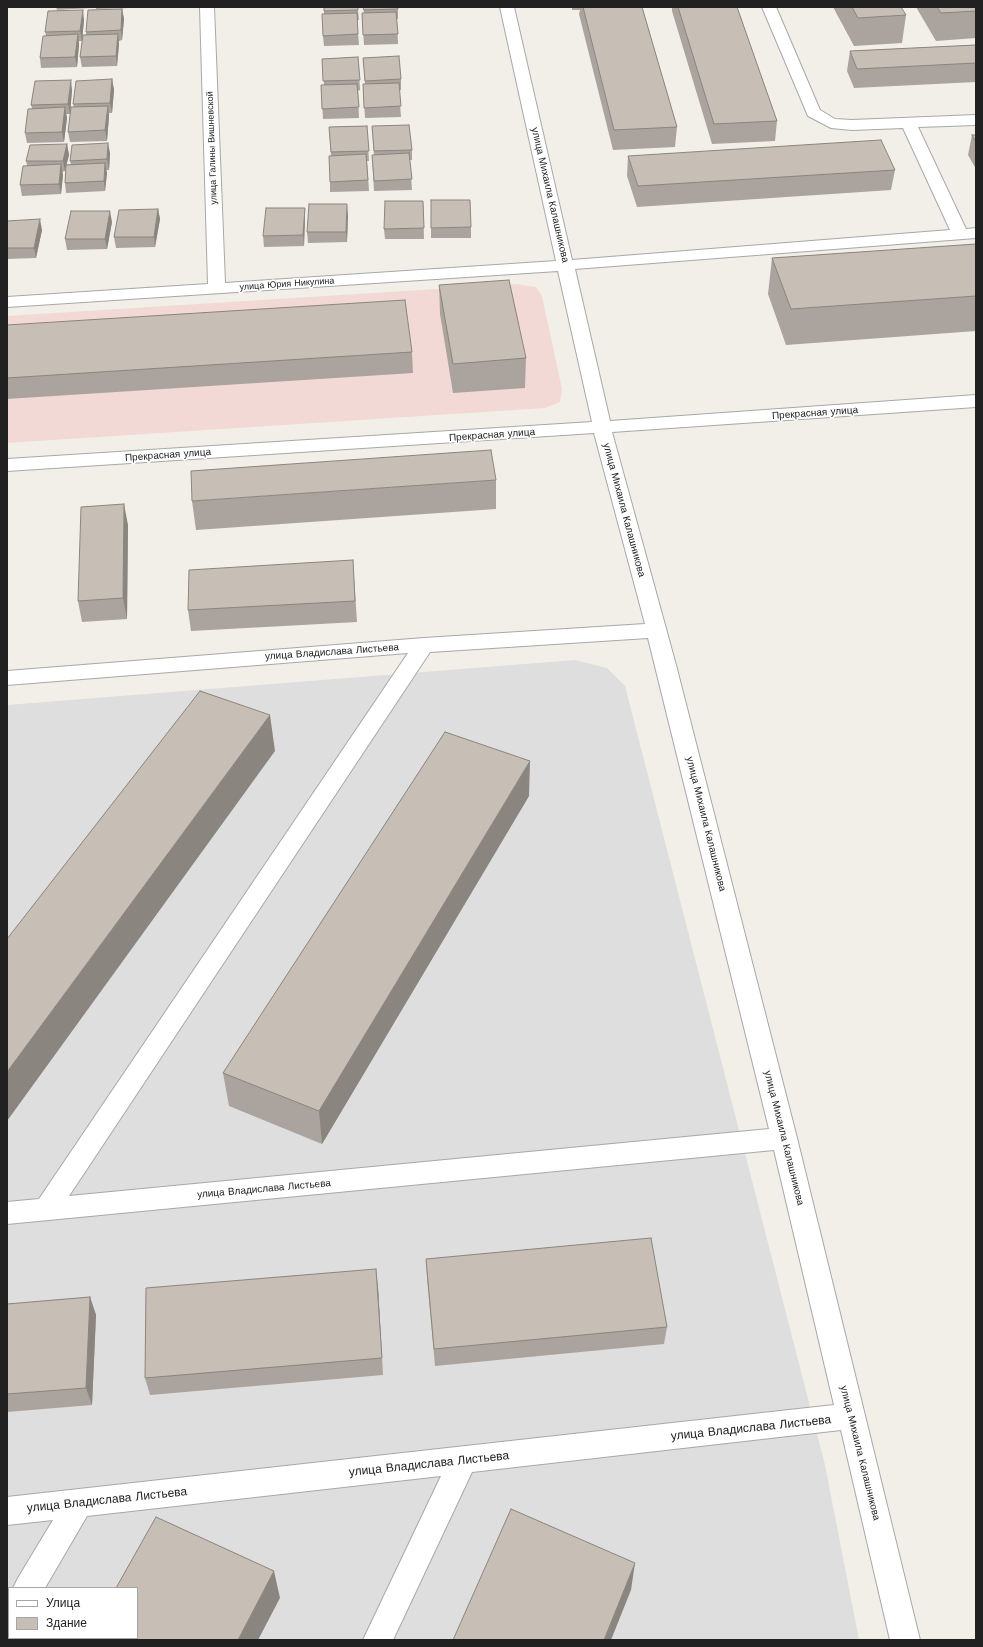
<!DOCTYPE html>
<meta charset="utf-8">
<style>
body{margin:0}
#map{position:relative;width:983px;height:1647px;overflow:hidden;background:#f2efe8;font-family:"Work Sans",sans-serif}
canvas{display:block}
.frame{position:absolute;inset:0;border:8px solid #212121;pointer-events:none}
.legend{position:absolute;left:8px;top:1587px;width:130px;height:52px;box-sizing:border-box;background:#fff;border:1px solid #a6a6a6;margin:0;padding:5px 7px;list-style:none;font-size:12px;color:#212121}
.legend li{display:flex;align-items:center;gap:8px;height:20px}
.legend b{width:20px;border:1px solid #a6a6a6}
</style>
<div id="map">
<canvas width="983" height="1647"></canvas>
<div class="frame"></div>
<ul class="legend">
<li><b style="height:5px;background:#fff"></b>Улица</li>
<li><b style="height:11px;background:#c7beb6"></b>Здание</li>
</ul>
</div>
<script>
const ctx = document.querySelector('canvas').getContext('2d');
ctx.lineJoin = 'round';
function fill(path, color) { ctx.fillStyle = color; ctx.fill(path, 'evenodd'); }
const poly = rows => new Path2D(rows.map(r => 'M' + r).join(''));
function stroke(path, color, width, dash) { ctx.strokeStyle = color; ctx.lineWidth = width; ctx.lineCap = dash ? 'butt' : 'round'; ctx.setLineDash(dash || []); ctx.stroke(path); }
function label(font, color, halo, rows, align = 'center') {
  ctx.font = font + ' "Work Sans",sans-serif'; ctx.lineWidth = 3.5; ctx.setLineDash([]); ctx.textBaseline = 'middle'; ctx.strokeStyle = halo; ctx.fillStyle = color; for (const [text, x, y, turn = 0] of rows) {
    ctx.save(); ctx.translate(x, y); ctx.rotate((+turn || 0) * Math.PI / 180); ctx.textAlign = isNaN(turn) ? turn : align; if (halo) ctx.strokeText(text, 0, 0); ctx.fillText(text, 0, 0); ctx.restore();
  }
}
fill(poly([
 [575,660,607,668,625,686,825,1465,859,1640,7,1640,7,705],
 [9,1588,137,1588,137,1638,9,1638]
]), '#dfdede');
fill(poly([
 [516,284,536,287,542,296,562,389,560,402,545,408,7,443,7,316]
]), '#f3d9d6');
const minor = poly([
 [200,7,214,7,225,283,556,261,500,7,514,7,572,260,950,230,903,128,852,130,831,128,808,116,762,7,776,7,820,110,835,119,852,120,976,115,976,125,918,127,966,229,976,228,976,238,575,269,610,421,976,395,976,407,612,432,676,665,797,1138,920,1640,890,1640,841,1430,472,1472,393,1640,363,1640,441,1476,87,1516,45,1588,13,1588,18,1578,53,1520,7,1525,7,1497,834,1405,774,1150,7,1224,7,1202,39,1199,408,653,7,685,7,671,424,638,645,624,594,433,7,471,7,459,592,422,558,271,7,307,7,297,208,284,200,7],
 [648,638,769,1129,69,1196,430,652,648,638],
 [9,1605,9,1637,7,1638,7,1606,9,1605]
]);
stroke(minor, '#a8a8a8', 2);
fill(minor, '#fff');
fill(poly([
 [56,7,91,7,91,8,57,10],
 [96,7,130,7,130,8,96,9],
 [324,7,358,10,359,20,357,20,359,45,324,46,323,36,324,14],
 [363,7,398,7,398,19,397,19,398,44,364,45,362,13,364,13],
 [572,7,642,7,677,127,675,147,613,150,579,14,580,10,572,10],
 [672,7,737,7,777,121,775,141,712,144,672,11],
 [833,7,901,7,906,15,902,43,854,46],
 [916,7,976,7,976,38,936,41],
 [122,9,124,19,122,40,119,41,119,44,117,66,82,67,80,57,86,35,86,32],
 [84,20,82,41,79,41,79,44,77,67,41,68,40,58,46,35,45,32],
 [976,45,976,82,854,88,847,71,850,51],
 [358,57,360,90,358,91,359,118,323,119,321,85,324,85,322,59],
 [363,58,401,79,401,90,399,90,401,117,365,118,363,84,365,84],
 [112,79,114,90,112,113,109,113,109,116,107,141,70,142,68,132,74,107,73,104],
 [72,90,70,114,66,114,67,118,64,142,27,143,25,133,32,108,31,105],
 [367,126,369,161,367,161,369,191,330,192,330,182,331,156,329,127],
 [372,126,412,150,412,160,410,160,412,190,374,191,372,155,374,155],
 [972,135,976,135,976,169,968,155],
 [67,144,69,155,66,165,71,164,70,161,110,153,109,170,106,170,107,173,105,191,66,193,65,183,66,168,65,171,62,172,63,175,61,194,22,196,20,185,27,165,26,161],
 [628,156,895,170,891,190,637,207,627,176],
 [431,200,471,227,471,238,431,238],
 [423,201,424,239,385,239,384,229],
 [305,208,305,218,304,246,264,247,263,236],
 [158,209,160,219,155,247,116,248,114,237],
 [348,215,347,242,308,243,307,232],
 [7,221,42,230,36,258,7,259],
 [112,222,107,249,67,250,65,239],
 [976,244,976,331,786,345,768,294,772,258],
 [439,285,526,358,525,388,453,393,440,314],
 [7,325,412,352,413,373,7,399],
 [496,480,496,509,196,530,192,501],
 [128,525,127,619,82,622,78,601],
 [353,560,357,622,191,631,188,610],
 [529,796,322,1144,229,1106,223,1073],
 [426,1259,667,1327,664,1344,435,1366,427,1277],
 [378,1287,383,1375,150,1395,145,1378],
 [90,1297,96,1315,92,1405,7,1412,7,1304]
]), '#aba39d');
fill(poly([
 [122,9,124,19,122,40,121,30],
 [83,10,84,20,82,41,80,31],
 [78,34,79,44,77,67,75,57],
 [118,34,119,44,117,66,116,56],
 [112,79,114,90,112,113,110,103],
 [71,80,72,90,70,114,68,104],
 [108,106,109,116,107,141,105,130],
 [65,107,67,118,64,142,62,132],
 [108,143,110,153,109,170,107,159],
 [67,144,69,155,65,171,63,161],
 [105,163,107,173,105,191,104,181],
 [61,164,63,175,61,194,59,184],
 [347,204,348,215,347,242,346,232],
 [305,208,305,218,304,246,303,235],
 [158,209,160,219,155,247,154,237],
 [110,211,112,222,107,249,105,239],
 [40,219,42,230,36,258,34,248],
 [124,504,128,525,127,619,123,598],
 [270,715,275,751,7,1121,7,1072],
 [530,761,529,796,322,1144,319,1111],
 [376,1269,378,1287,383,1375,382,1358],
 [90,1297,96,1315,92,1405,86,1388],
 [635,1563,631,1590,611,1640,604,1640],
 [274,1571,280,1598,258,1640,238,1640]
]), '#8b857f');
const building = poly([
 [324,7,358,7,358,10,324,11,324,7],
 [363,7,398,7,398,9,364,10,363,7],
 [583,7,642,7,677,127,614,130,583,7],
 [678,7,737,7,777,121,714,124,678,7],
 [852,7,901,7,906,15,858,18,852,7],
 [937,7,976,7,976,11,941,13,937,7],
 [122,9,121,30,86,32,88,10,122,9],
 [83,10,80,31,45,32,48,11,83,10],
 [396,12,398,34,363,35,362,13,396,12],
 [357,13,358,34,323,36,322,14,357,13],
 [78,34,75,57,40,58,43,36,78,34],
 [118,34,116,56,80,57,83,35,118,34],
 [976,45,976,63,857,69,850,51,976,45],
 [399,56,401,79,365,81,363,58,399,56],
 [358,57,360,80,323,81,322,59,358,57],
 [112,79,110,103,73,104,76,81,112,79],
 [71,80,68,104,31,105,35,81,71,80],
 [399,83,401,106,364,108,363,84,399,83],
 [357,84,359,107,322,109,321,85,357,84],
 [108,106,105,130,68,132,71,107,108,106],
 [65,107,62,132,25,133,28,109,65,107],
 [409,125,412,150,374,151,372,126,409,125],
 [367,126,369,151,331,152,329,127,367,126],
 [972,135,976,135,976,142,972,135],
 [881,140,895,170,638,186,628,156,881,140],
 [108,143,107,159,70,161,72,145,108,143],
 [67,144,63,161,26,161,30,145,67,144],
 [409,153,412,179,374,181,372,155,409,153],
 [366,154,368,180,330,182,329,156,366,154],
 [105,163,104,181,65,183,66,165,105,163],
 [61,164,59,184,20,185,23,166,61,164],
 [431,200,470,200,471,227,431,228,431,200],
 [385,201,423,201,424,228,384,229,385,201],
 [309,204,347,204,346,232,307,232,309,204],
 [266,208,305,208,303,235,263,236,266,208],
 [158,209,154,237,114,237,119,210,158,209],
 [71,211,110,211,105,239,65,239,71,211],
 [40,219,34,248,7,248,7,221,40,219],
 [976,244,976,296,791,309,772,258,976,244],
 [509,280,526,358,453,364,439,285,509,280],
 [405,300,412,352,7,378,7,325,405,300],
 [491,450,496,480,192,501,191,471,491,450],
 [124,504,123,598,78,601,81,507,124,504],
 [353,560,355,601,188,610,189,570,353,560],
 [200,691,270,715,7,1072,7,939,200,691],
 [445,732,530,761,319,1111,223,1073,445,732],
 [651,1238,667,1327,434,1349,426,1259,651,1238],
 [376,1269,382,1358,145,1378,146,1288,376,1269],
 [90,1297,86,1388,7,1394,7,1304,90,1297],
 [511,1509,635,1563,604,1640,453,1640,511,1509],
 [156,1517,274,1571,238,1640,87,1640,88,1638,137,1638,137,1588,116,1588,156,1517]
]);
fill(building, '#c7beb6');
stroke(building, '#8b857f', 1);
label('9px', '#212121', '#fff', [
 ["улица Галины Вишневской",212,148,-92],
 ["улица Юрия Никулина",287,284,-4]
]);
label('10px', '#212121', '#fff', [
 ["улица Михаила Калашникова",550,195,77],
 ["Прекрасная улица",815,413,-4],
 ["Прекрасная улица",492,435,-4],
 ["Прекрасная улица",168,455,-4],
 ["улица Михаила Калашникова",624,510,75],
 ["улица Владислава Листьева",332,652,-4],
 ["улица Михаила Калашникова",706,824,76],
 ["улица Михаила Калашникова",784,1138,76],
 ["улица Владислава Листьева",264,1189,-5],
 ["улица Михаила Калашникова",860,1453,76]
]);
label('12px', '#212121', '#fff', [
 ["улица Владислава Листьева",751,1428,-6],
 ["улица Владислава Листьева",429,1464,-6],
 ["улица Владислава Листьева",107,1500,-6]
]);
</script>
